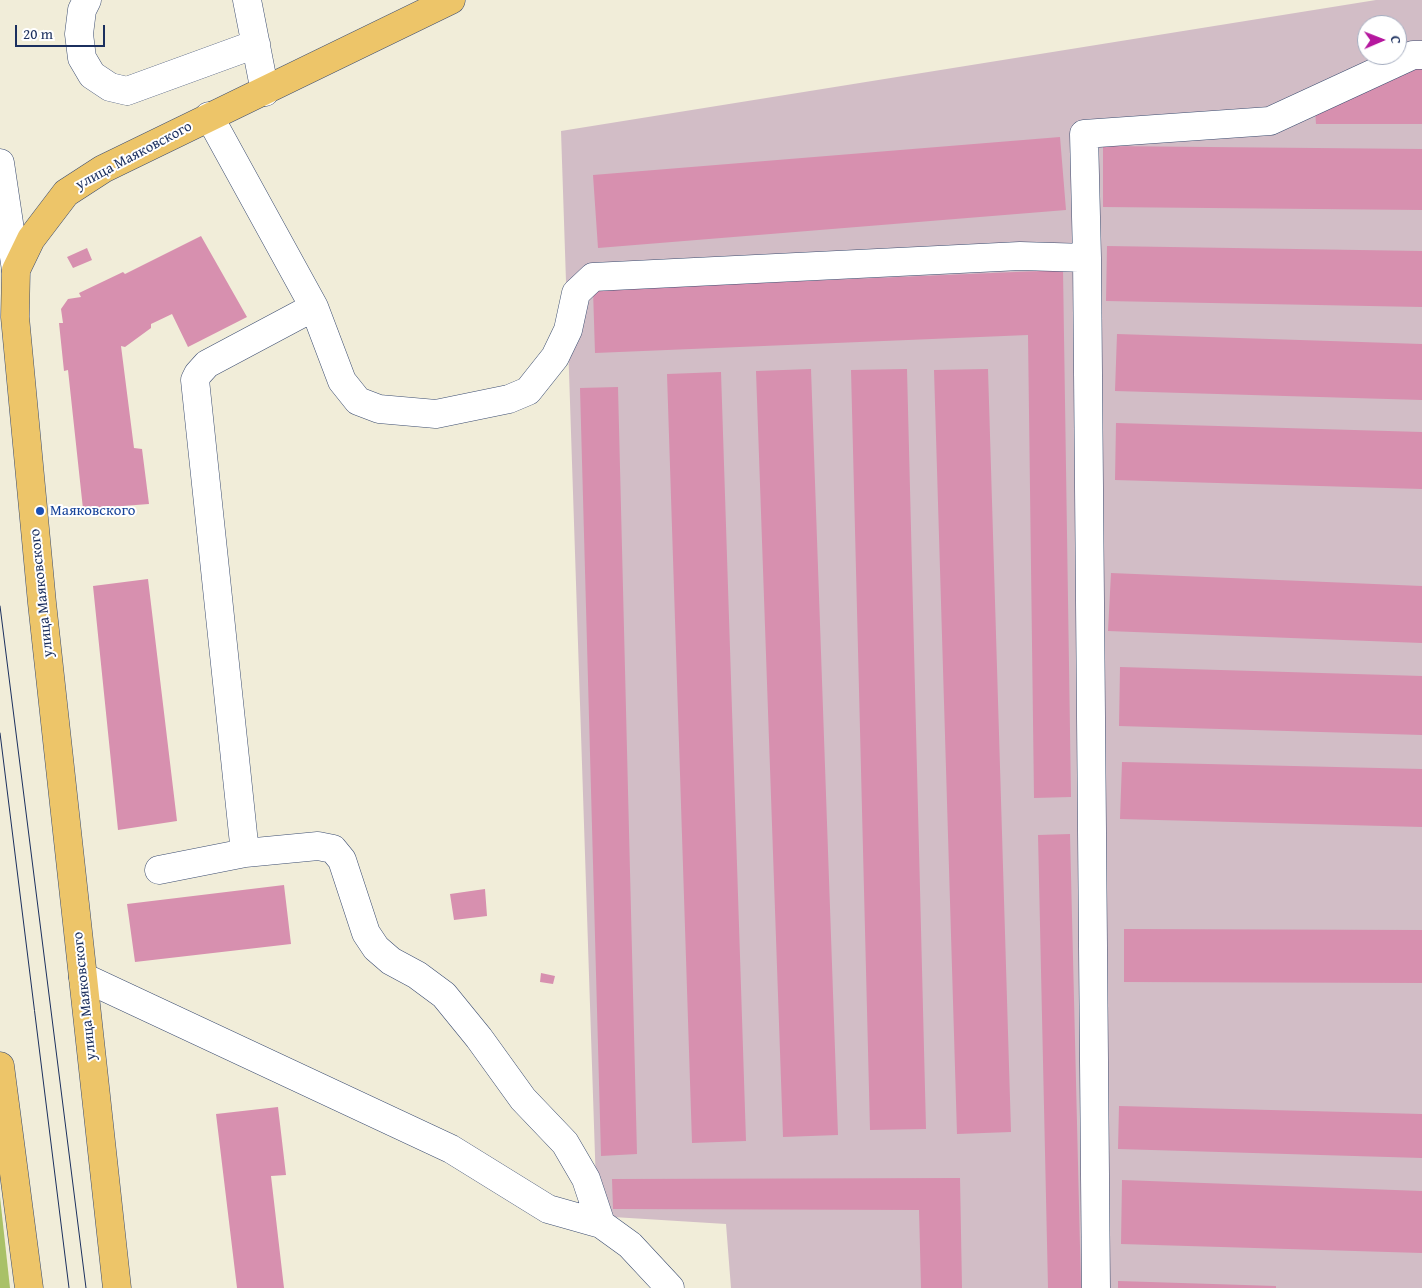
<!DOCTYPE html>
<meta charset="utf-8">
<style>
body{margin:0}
#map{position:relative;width:1422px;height:1288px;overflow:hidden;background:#f1edd9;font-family:"Gentium Book Plus",serif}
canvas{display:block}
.north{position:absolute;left:1357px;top:15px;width:50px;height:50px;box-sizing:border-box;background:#fff;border:1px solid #a4acbf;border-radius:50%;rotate:89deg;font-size:14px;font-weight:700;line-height:20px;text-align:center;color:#1b2f5e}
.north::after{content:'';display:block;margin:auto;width:18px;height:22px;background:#b5179e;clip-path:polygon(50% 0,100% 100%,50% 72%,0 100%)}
.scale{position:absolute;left:15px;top:25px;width:90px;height:22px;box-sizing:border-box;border:2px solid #1b2f5e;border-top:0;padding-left:6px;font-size:15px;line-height:18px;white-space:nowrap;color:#1b2f5e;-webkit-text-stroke:4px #fff;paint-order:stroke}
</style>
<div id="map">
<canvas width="1422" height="1288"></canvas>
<div class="north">С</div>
<div class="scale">20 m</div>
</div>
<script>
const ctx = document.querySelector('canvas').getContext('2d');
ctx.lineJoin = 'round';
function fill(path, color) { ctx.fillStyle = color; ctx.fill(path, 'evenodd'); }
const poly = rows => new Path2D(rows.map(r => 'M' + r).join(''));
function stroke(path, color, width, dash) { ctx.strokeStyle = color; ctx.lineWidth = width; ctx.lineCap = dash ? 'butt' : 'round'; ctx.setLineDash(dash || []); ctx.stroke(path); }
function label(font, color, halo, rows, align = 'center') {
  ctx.font = font + ' "Gentium Book Plus",serif'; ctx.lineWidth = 4; ctx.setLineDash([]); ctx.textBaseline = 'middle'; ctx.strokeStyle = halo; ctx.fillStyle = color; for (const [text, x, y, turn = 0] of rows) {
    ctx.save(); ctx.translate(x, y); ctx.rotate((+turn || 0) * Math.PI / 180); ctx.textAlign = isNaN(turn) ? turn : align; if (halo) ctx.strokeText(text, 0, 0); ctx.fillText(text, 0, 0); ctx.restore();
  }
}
fill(poly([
 [1376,0,1422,0,1422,1288,731,1288,726,1224,597,1216,561,131],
 [1367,25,1397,25,1397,55,1367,55]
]), '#d2bdc6');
fill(poly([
 [0,1197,10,1288,0,1288]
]), '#a9c167');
fill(poly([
 [1422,66,1422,124,1316,124,1315,109],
 [1060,137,1066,210,598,248,593,175],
 [1103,146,1422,149,1422,210,1103,207],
 [201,236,247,317,188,347,172,314,151,324,151,328,125,347,121,346,134,448,142,449,149,504,83,509,68,370,64,371,59,323,63,323,61,309,68,299,81,297,79,293,123,272,125,274],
 [1107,246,1422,251,1422,307,1106,301],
 [87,248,92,260,73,268,67,257],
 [1063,270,1071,797,1034,798,1028,335,595,353,593,290],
 [1117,334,1422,344,1422,400,1115,391],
 [811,369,838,1135,783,1137,756,371],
 [907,369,926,1129,870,1130,851,370],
 [988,369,1011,1132,957,1134,934,370],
 [721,372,746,1141,692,1143,667,374],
 [618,387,637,1154,601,1156,580,388],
 [1116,423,1422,432,1422,489,1115,480],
 [1111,573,1422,586,1422,643,1108,631],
 [148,579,177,821,118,830,93,586],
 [1120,667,1422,676,1422,735,1119,726],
 [1122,762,1422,769,1422,827,1120,819],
 [1070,834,1081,1288,1048,1288,1038,835],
 [284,885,291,944,135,962,127,904],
 [485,889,487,916,454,920,450,894],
 [1124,929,1422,930,1422,983,1124,982],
 [541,973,555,976,553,984,540,982],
 [1119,1106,1422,1114,1422,1158,1118,1149],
 [278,1107,286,1175,271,1176,284,1288,237,1288,216,1114],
 [960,1178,962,1288,921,1288,919,1210,613,1209,612,1179],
 [1122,1180,1422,1191,1422,1253,1121,1244],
 [1118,1281,1276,1286,1276,1288,1118,1288]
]), '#d790af');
const minor = poly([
 [87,0,82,10,79,34,82,58,92,75,110,87,127,91,256,44],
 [247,0,265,92],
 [209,116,314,307,342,381,358,401,379,409,436,414,509,399,528,391,555,357,568,330,576,293,593,277,1020,256,1087,258,1096,1288],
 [0,163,16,270],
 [1087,258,1084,134,1270,121,1413,55,1422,55],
 [245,853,195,380,198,374,207,364,314,307],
 [159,870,245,853,318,846,333,849,342,860,366,933,376,948,391,961,417,975,444,995,479,1038,523,1099,565,1143,586,1179,601,1224],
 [83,977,451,1149,548,1209,601,1224,630,1245,670,1288]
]);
const major = poly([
 [0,1066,29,1288],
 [117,1288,42,603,15,317,16,270,31,239,66,193,103,169,451,0]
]);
stroke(minor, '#3b4c70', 29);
stroke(major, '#3b4c70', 29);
stroke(minor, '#fff', 28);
stroke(major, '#edc569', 28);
stroke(poly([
 [0,606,86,1288],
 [0,733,69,1288]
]), '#1b2f5e', 1);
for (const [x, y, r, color] of [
 [40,511,5,"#1a4fb4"]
]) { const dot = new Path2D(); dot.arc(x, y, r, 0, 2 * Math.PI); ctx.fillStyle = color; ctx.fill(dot); stroke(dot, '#fff', 2); }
label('15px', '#1b2f5e', '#fff', [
 ["улица Маяковского",134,156,-28],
 ["улица Маяковского",42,593,-96],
 ["улица Маяковского",85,996,-96]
]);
label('15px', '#164399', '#fff', [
 ["Маяковского",50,511]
], 'left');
</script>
